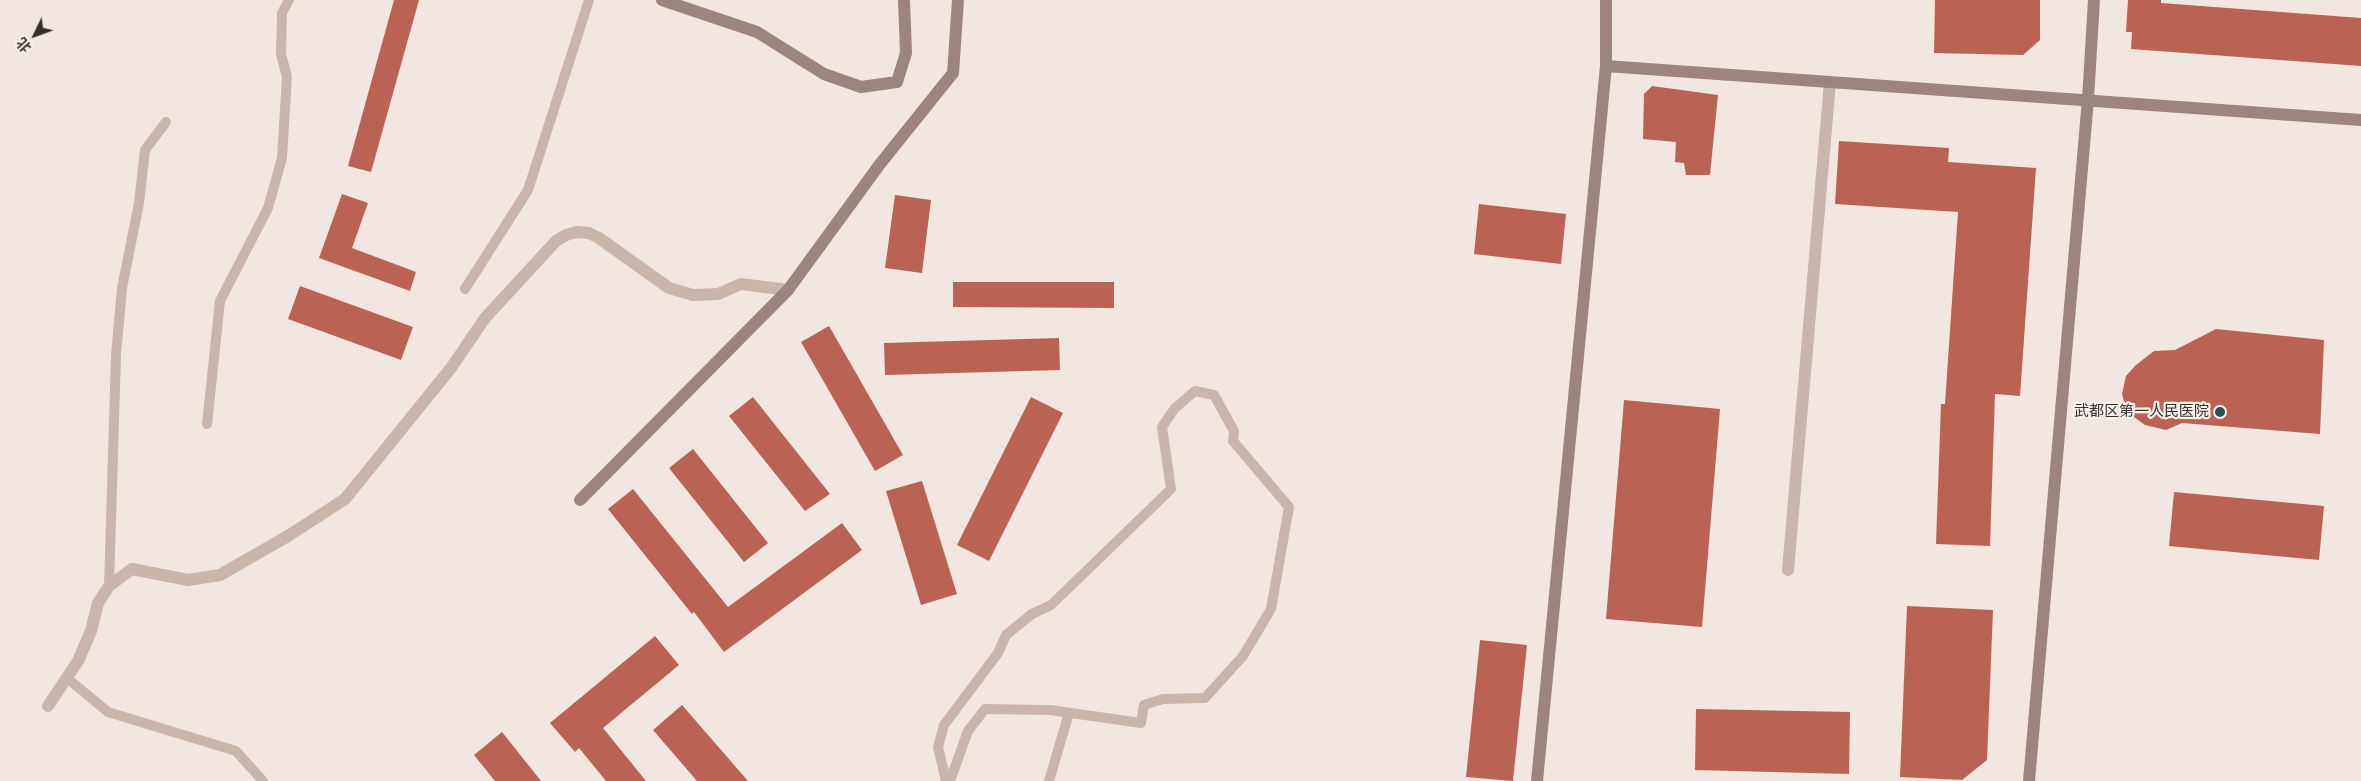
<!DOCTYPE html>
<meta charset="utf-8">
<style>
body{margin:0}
#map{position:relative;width:2361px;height:781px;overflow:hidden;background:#f1e7e0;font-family:Manrope,"Noto Sans SC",sans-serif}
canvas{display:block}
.north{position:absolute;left:10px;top:10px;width:50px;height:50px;-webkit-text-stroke:4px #f8f1ec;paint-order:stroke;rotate:228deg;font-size:14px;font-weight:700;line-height:20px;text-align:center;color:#372d2b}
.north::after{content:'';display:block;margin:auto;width:18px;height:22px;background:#372d2b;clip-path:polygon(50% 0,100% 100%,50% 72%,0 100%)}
</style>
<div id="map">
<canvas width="2361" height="781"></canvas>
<div class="north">北</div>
</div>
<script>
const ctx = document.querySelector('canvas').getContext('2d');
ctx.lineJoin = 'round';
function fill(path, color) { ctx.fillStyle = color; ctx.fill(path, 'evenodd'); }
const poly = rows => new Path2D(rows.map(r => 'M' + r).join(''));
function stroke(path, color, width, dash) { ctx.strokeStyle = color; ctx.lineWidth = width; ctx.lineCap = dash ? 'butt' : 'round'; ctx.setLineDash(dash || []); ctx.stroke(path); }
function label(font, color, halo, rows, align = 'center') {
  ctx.font = font + ' Manrope,"Noto Sans SC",sans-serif'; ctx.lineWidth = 4.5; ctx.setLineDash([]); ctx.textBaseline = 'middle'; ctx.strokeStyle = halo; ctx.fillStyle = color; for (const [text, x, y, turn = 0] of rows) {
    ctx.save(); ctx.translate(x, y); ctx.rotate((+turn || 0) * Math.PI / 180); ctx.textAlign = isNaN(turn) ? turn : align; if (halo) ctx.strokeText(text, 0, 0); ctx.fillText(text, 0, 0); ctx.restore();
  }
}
fill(poly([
 [394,0,419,0,371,172,348,166],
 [1935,0,2040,0,2040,40,2023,55,1934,53],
 [2128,0,2161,0,2161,3,2361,18,2361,66,2131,49,2132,32,2126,32],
 [1652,86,1718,95,1710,175,1686,175,1684,163,1675,162,1676,142,1643,139,1644,94],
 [1839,141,1949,148,1948,162,2036,168,2020,396,1995,394,1990,546,1936,544,1941,404,1945,404,1958,212,1835,204],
 [342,194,368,203,352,248,416,272,410,291,319,258],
 [895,195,931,200,922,273,885,268],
 [1479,204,1566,214,1561,264,1474,254],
 [953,282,1114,282,1114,308,953,307],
 [300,286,413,327,401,360,288,319],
 [829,326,903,455,875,471,801,342],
 [2216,329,2324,340,2320,434,2182,423,2166,430,2145,425,2127,412,2122,394,2126,376,2136,365,2154,351,2175,350],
 [1059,338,1060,370,885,375,884,343],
 [753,397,830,494,805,511,729,416],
 [1031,397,1063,413,989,561,957,545],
 [1624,400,1720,409,1702,627,1606,619],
 [693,449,768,543,744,562,669,468],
 [922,481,957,594,921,605,886,491],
 [633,489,728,607,842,523,862,550,724,652,694,612,692,614,608,509],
 [2174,492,2324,506,2319,560,2169,546],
 [1907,606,1993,610,1987,760,1962,780,1900,777],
 [655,636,679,665,603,728,646,781,606,781,579,748,575,752,550,723],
 [1480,640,1527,645,1513,781,1466,777],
 [682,705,748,781,697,781,653,730],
 [1696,709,1850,712,1849,774,1695,770],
 [502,732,541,781,495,781,474,755]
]), '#ba6254');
stroke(poly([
 [465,289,528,190,589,0],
 [207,424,220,301,268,208,282,158,287,77,281,54,282,13,289,0],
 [109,586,116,355,122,288,139,203,145,150,166,122],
 [67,678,108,712,236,751,263,781],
 [946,781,938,747,944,725,998,653,1006,635,1032,614,1051,605,1171,489,1162,427,1175,408,1195,391,1214,395,1234,431,1233,441,1289,507,1271,609,1243,656,1205,698,1163,699,1144,705,1141,723,1050,710,985,709,968,731,950,781],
 [1049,781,1069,713]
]), '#c8b6ad', 10);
stroke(poly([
 [1788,570,1830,82],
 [48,706,78,661,91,631,98,603,109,586,132,569,188,580,220,575,288,536,345,499,451,368,485,318,556,241,566,235,577,232,589,233,599,238,669,288,693,295,718,294,741,284,788,290]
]), '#c8b6ad', 12);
stroke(poly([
 [662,0,757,32,824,74,861,87,897,82,906,53,904,0],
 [1606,66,2361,120],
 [580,500,788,290,880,164,953,73,958,0],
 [1537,781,1606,66,1606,0],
 [2029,781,2088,99,2094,0]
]), '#9b857e', 12);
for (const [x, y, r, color] of [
 [2220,412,6,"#245452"]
]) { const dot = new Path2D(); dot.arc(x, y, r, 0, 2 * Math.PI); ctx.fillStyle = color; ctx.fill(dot); stroke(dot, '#f8f1ec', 2); }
label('15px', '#372d2b', '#f8f1ec', [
 ["武都区第一人民医院",2209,412]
], 'right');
</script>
